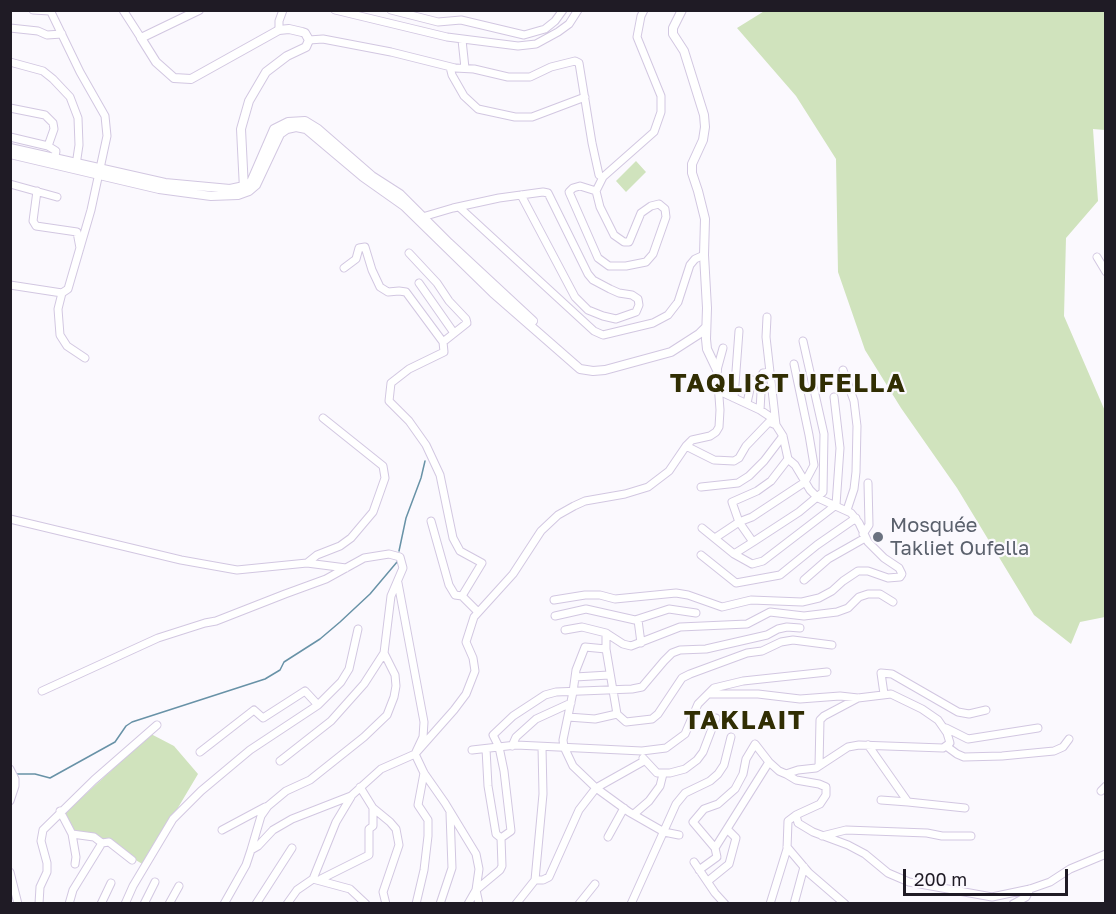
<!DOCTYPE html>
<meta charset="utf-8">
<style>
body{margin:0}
#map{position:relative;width:1116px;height:914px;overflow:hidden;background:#fbf9fe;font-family:"Golos Text",sans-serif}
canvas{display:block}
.frame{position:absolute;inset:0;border:12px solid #1f1b25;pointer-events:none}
.scale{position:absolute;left:903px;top:869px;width:165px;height:27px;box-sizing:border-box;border:3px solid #1f1b25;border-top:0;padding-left:8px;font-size:18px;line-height:21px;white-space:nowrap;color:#1f1b25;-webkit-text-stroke:4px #fbf9fe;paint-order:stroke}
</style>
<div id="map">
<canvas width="1116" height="914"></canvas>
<div class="frame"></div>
<div class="scale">200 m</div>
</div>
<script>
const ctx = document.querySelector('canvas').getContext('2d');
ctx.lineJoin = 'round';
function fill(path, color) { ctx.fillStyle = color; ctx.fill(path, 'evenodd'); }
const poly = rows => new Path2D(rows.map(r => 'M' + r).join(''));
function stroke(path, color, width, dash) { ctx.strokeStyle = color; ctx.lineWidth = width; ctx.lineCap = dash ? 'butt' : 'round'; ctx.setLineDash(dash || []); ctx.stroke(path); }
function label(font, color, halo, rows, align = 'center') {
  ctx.font = font + ' "Golos Text",sans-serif'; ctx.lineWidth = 4.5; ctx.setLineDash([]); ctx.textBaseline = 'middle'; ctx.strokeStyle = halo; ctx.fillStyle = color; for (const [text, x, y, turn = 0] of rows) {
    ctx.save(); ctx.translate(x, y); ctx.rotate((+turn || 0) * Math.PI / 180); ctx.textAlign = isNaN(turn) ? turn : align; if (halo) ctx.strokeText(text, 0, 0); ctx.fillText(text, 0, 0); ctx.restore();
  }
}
fill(poly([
 [766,10,1105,11,1105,130,1093,129,1098,201,1066,238,1064,316,1105,411,1105,617,1080,622,1071,644,1034,615,957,488,901,408,865,350,838,272,836,159,796,96,737,28],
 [636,161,646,172,626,192,616,181],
 [151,734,174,746,198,774,144,865,94,835,71,831,65,813]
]), '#d0e3bd');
stroke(poly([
 [399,551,406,518,421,478,425,461],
 [17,774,35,774,50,778,115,742,126,726,132,722,265,679,280,670,284,662,320,639,340,622,370,594,397,562]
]), '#6892a7', 1.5);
const minor = poly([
 [33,10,50,11],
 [50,10,80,72,105,116,107,136,91,210,68,289,62,293,58,309,60,335,67,346,85,358],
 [123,10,141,38],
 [335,10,447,37,518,46,536,44,558,32,569,24,578,10],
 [391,10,438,22,461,20,524,35,545,29,555,21,563,10],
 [10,28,38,31,47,35,62,34],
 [279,30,279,21,283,10],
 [309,40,323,39,391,52,455,68,474,69,508,77,530,77,551,67,575,61,579,63,592,143,599,175,603,177,654,132,661,112,661,96,637,37,641,16,644,10],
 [462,40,465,68],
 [10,62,43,71,53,79,70,97,78,118,79,145,76,165],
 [450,67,452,75,464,96,478,109,515,117,532,117,585,97],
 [10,108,45,115,53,123,54,129,48,146,10,137],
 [48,146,56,151,55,157],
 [10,184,57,197],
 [37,191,33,221,36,226,77,232,80,248],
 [596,191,580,186,573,188,569,192,598,258,609,266,626,266,646,262,653,254,666,217,665,209,659,204,651,206,641,213,629,242,624,242,614,235,600,207,596,191,603,177],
 [459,207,594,331,603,335,653,323,668,315,678,302,690,265,695,259,704,255],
 [419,218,453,208,499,198,543,192,548,193,588,274,593,280,610,289,619,293,632,295,638,299,639,305,636,312,616,319,603,316,588,310,575,297,521,195],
 [409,253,437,283,449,301,466,319,467,323,443,342],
 [1097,257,1106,272],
 [344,268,356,259,359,248,365,247,372,270,380,287,388,292,399,291,406,292,443,342,444,352,409,369,391,383,389,401,409,421,426,445,440,475,453,538,460,551,482,563,462,596,478,612],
 [419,283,454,333],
 [10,285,62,293],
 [767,317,766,337,776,425],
 [843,370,854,401,857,426,856,472,854,489,847,510],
 [717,390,760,410,775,420],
 [734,398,739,331],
 [747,403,752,380],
 [760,410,762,375,763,373,770,372],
 [788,459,771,481,757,491,732,502,739,522,753,542,799,512,823,492,824,434,803,341],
 [701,487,738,483,749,476,764,461,783,436],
 [10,519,181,560,237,570,307,563,346,568],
 [431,521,449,585,455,595,462,596],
 [702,528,734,554,752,564,763,561,836,505,840,448,834,397],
 [863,534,869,525,868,483],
 [715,538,739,522,752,517,805,482,814,465,809,435,794,364],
 [734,554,753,542],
 [701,555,736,583,780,575,817,545,856,518],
 [307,563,317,555,340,546,351,538,373,512,385,478,383,466,323,418],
 [804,580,828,559,865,538],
 [398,583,424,722,423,737,415,754,424,773,445,803,476,854,479,869,476,890,479,904],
 [554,600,585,595,600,595,615,599,676,593,688,595,722,607,751,600,802,602,819,598,832,591,843,581,858,571,868,571,888,578,900,577,902,574,899,568,884,558,868,542,859,523,851,513,818,498,810,490,795,465,788,459,783,436,776,425,769,422,746,446,739,458,734,461,714,460,686,446],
 [555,616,586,609,635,620,669,609,696,613],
 [638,620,641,643],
 [565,630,582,627,606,633],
 [606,649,606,633,623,644,631,646,680,627,747,624,770,612,804,616,837,612,848,608,859,597,868,594,880,594,893,602],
 [827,672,743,681,714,688,708,694,758,694,800,699,840,696,858,698,891,694,922,709,938,720,947,733,950,743,943,748,859,745,848,747,816,768,798,770,786,774,796,780,819,784,826,787,826,795,820,804,796,815,798,823,813,832,848,845,865,854,888,873,909,882,992,897,1030,889,1050,882,1070,869,1106,854],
 [575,677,609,675],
 [42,691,158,638,205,623,216,621,285,594,326,579,364,558,389,554,400,557,403,568,391,596,384,653,364,684,331,721,280,761],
 [884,694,881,673,892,674,958,712,969,714,986,710],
 [568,717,595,719,617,714],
 [946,728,968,739,1038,728],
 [868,745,908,802,965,808],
 [512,746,516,737,536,719,571,703],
 [946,746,957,754,964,757,1002,756,1054,751,1063,747,1069,739],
 [542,747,543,794,535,880,543,880,549,877,579,810,596,788,644,761],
 [486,749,488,786,496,834,501,838],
 [472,750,516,745,642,751,666,748,685,734,698,704,708,694],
 [200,752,254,710,263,718,305,691,318,705],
 [643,758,657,773,670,773,685,769,697,760,703,752,716,718],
 [769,762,715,848,693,822,704,809,718,804,735,789,743,774,746,759,755,744,769,762,779,771,786,774],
 [819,766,820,720,824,716,858,698],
 [10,769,15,779,15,786,10,801],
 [360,787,373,808],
 [1101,791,1106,786],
 [881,800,908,802],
 [60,811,72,834,94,837,102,843,109,842,132,860],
 [634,814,649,801,660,786,663,774],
 [222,830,265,807],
 [72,834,76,857,75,864],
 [679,835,664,832,629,812,596,788,573,766,564,747,563,740,573,692,576,670,585,647,606,649,617,714,626,722,652,719,658,714,682,678,690,674,747,653,762,651,781,642,793,640,832,645],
 [822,836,846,830,927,833,942,836,971,836],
 [608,837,624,808],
 [787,847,809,873,845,904],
 [251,850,261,816,268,806,286,791,310,780,364,737,387,715,394,697,396,686,395,675,384,653],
 [694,862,715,893,725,904],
 [699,870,717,857,715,848],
 [10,872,18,904],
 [313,879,336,822,351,797],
 [321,879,369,855,369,829,373,826,373,808,390,822,396,829,399,845,383,892,386,904],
 [708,881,729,864,736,838,727,829],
 [39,904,40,887,47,872,47,863,41,841,43,830,94,780,157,725],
 [69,904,73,890,102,843],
 [101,904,111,883],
 [125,904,133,886,173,819,201,791,250,750,318,705,341,682,349,669,358,629],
 [144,904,155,882],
 [169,904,179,886],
 [224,904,246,865,251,850,258,846,273,830,292,819,351,796,381,769,415,754,454,710,466,694,475,671,473,658,466,642,474,617,513,574,541,531,558,515,574,506,585,501,625,494,648,487,669,471,686,446,692,440,710,436,716,432,719,427,720,410,717,370,723,348],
 [256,904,292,848],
 [287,904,297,890,313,879,350,889,366,904],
 [416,904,424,870,428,836,428,820,418,805,424,773],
 [440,904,452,868,450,813],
 [468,904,476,890,500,870,502,866,501,838,511,831,504,771,499,747,493,735,513,716,545,695,556,692,632,689,642,687,664,661,672,653,680,650,706,649,767,635,778,629,787,627,800,628],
 [516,904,535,880],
 [579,904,595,884],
 [631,904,676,804,685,793,710,781,718,774,724,765,731,737],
 [770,904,787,849,788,821,796,815],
 [794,904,804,867],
 [1013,904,1026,897,1030,889]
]);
const tertiary = poly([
 [199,10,141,38,156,62,174,78,191,79,279,30,289,29,302,32,305,33,309,40,306,47,287,56,266,72,249,101,241,129,244,189],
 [682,10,673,28,673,34,684,51,704,115,705,127,703,140,692,164,692,173,698,191,705,219,704,255,707,308,706,339,707,349,717,370],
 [10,148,165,183,230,189,244,186,251,182,274,129,288,122,305,121,318,129,372,176,400,194,449,243,533,321],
 [10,154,159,189,211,196,238,195,249,191,256,185,280,134,287,129,296,127,306,129,363,177,404,206,493,293,580,369,593,371,605,370,671,352,699,334,706,327]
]);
stroke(minor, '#d2c7e1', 9);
stroke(tertiary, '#d2c7e1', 10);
stroke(minor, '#fff', 7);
stroke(tertiary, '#fff', 8);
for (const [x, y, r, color] of [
 [878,537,6,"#6b7280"]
]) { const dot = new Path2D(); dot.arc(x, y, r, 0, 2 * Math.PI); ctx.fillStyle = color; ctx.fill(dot); stroke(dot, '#fbf9fe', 2); }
label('20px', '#5b616d', '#fbf9fe', [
 ["Mosquée",890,526],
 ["Takliet Oufella",890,549]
], 'left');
ctx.letterSpacing = '1.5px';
label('bold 26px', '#312e03', '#fbf9fe', [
 ["TAQLIƐT UFELLA",788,384],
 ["TAKLAIT",745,721]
]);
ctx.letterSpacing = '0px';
</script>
